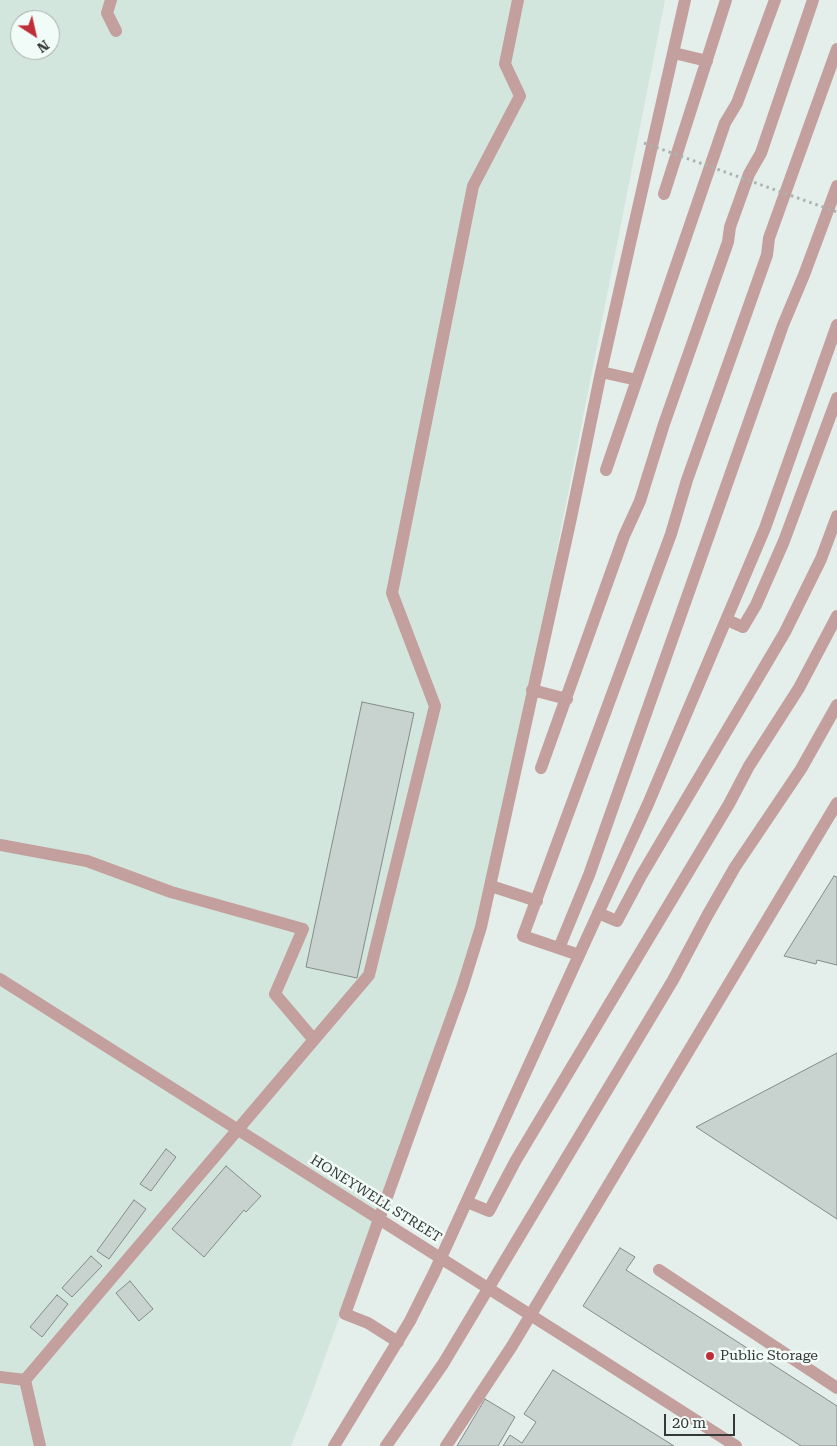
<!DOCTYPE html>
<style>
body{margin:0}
#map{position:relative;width:837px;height:1446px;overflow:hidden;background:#e4eeea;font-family:"Roboto Serif",serif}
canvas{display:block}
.north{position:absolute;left:10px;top:10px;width:50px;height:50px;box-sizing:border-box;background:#f1fbf7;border:1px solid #a5adaa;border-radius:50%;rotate:145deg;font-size:14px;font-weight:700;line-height:20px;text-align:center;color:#343836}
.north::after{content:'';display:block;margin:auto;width:18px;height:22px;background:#bf2f3a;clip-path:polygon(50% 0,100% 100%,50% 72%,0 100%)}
.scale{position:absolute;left:664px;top:1414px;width:71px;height:22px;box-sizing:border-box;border:2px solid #343836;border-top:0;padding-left:6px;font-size:15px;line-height:18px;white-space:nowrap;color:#343836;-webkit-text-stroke:4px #f1fbf7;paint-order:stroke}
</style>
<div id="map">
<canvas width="837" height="1446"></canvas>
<div class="north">N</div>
<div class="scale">20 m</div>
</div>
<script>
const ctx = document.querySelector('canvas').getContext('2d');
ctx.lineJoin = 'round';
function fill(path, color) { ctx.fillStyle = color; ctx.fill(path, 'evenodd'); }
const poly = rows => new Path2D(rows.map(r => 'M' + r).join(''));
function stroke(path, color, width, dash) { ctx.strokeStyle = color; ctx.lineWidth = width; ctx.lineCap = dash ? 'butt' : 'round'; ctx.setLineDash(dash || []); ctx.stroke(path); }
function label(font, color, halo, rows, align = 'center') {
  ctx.font = font + ' "Roboto Serif",serif'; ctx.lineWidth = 5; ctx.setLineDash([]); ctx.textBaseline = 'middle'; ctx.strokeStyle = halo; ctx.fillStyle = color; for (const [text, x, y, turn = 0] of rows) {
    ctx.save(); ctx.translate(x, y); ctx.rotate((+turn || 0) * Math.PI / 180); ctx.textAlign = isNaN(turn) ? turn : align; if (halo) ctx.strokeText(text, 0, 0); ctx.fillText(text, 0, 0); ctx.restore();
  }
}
fill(poly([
 [0,0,665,0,551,580,474,947,308,1404,291,1446,0,1446],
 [20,20,50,20,50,50,20,50]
]), '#d3e6de');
const building = poly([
 [362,702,414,713,357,978,306,967,362,702],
 [834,876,837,877,837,965,817,960,816,964,784,956,834,876],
 [837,1053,837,1219,696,1127,837,1053],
 [166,1149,176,1157,151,1191,140,1184,166,1149],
 [226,1166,261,1196,246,1212,244,1210,204,1257,172,1229,226,1166],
 [134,1200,146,1209,109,1259,97,1251,134,1200],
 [620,1248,635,1257,626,1270,837,1406,837,1446,801,1446,583,1306,620,1248],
 [91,1256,102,1266,72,1297,62,1288,91,1256],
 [130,1281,153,1309,139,1321,116,1293,130,1281],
 [57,1295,68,1304,42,1337,30,1327,57,1295],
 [553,1370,674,1446,503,1446,510,1435,522,1443,536,1422,524,1414,553,1370],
 [485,1399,515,1417,498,1446,457,1446,485,1399]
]);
fill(building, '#c8d2ce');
stroke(building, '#838c89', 1);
stroke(poly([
 [111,0,107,13,116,31],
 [674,53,707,61],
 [664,194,726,0],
 [601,372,637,380],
 [606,470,725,123,737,103,775,0],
 [727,620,743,627,756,605,784,541,837,398],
 [532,690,567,699],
 [541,768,624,536,640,501,664,424,728,242,730,227,749,174,761,153,813,0],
 [0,845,87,861,171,892,303,929,275,994,314,1040],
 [491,886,537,901],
 [598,913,617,921,641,876,785,632,821,559,837,516],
 [559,948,589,875,783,325,804,275,837,186],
 [579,955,523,936,671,534,687,480,767,255,769,238,837,49],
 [467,1202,489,1211,516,1160,729,804,749,766,799,688,837,616],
 [659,1270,837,1388],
 [398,1342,368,1323,345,1314,462,988,481,927,571,518,601,372,685,0],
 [592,1354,736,1446],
 [0,1377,25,1380],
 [25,1380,369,975,435,706,392,593,473,186,520,96,505,64,518,0],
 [25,1380,40,1446],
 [334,1446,410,1321,434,1273,648,804,765,528,837,325],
 [386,1446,443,1364,673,980,707,916,735,867,801,769,837,705],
 [446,1446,512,1346,837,803]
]), '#c39f9d', 12);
stroke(poly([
 [644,143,837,212]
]), '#abb3b0', 3, [2.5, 4]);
stroke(poly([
 [0,979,592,1354]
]), '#c39f9d', 12);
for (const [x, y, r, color] of [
 [710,1356,5,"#bf2f3a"]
]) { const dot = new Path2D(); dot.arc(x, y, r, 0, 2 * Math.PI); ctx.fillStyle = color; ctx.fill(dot); stroke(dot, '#f1fbf7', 2); }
label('14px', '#343836', '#f1fbf7', [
 ["HONEYWELL STREET",376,1199,32]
]);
label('14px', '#343836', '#f1fbf7', [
 ["Public Storage",720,1356]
], 'left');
</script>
